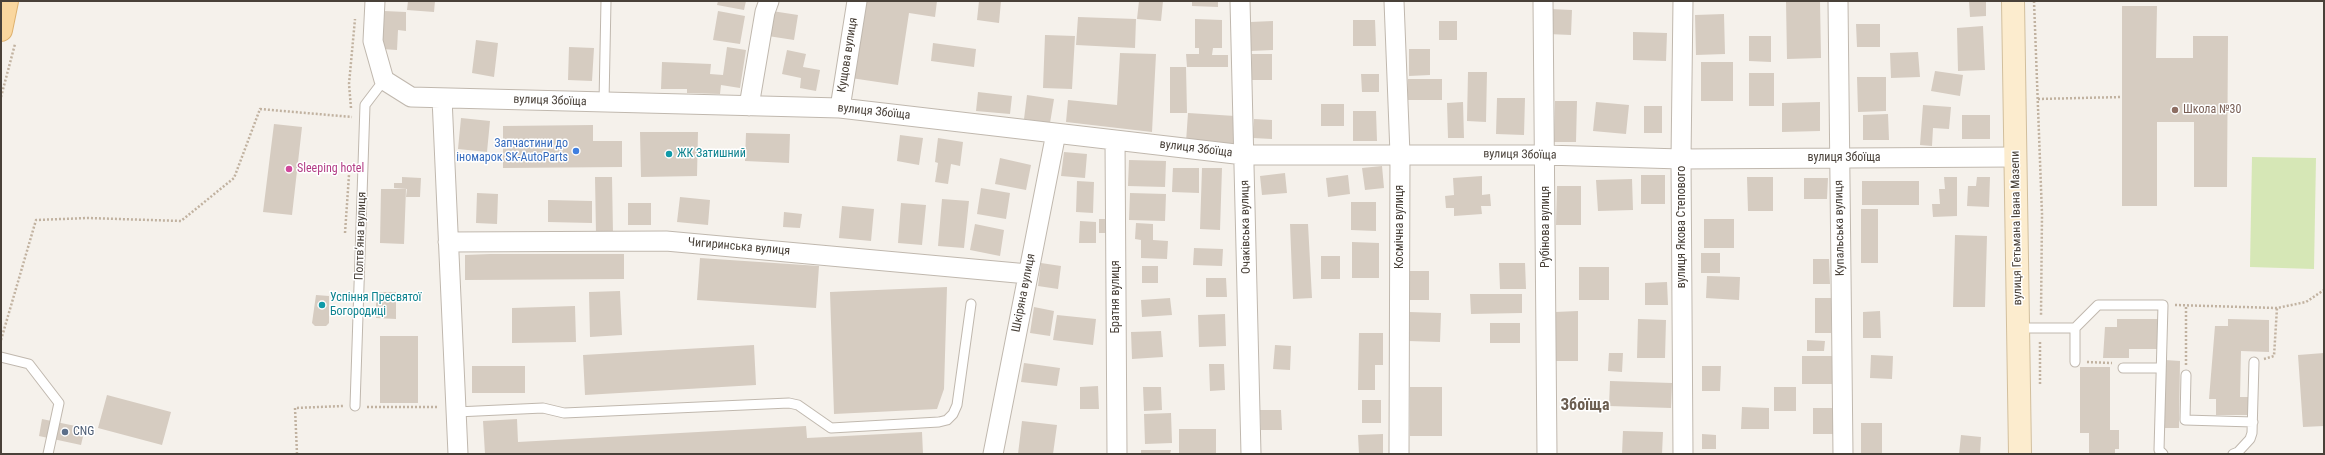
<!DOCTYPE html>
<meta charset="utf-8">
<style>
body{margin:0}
#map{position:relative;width:2325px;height:455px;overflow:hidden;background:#f5f1eb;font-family:"Roboto Condensed",sans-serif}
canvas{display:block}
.frame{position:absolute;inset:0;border:2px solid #494139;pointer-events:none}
</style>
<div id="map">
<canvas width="2325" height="455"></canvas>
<div class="frame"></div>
</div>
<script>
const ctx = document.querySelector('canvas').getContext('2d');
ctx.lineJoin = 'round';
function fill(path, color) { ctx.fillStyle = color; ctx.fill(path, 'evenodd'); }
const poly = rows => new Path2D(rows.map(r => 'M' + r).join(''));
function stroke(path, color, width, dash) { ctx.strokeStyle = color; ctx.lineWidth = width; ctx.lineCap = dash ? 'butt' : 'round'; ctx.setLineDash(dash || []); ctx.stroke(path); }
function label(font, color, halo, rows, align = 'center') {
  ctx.font = font + ' "Roboto Condensed",sans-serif'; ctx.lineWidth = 3; ctx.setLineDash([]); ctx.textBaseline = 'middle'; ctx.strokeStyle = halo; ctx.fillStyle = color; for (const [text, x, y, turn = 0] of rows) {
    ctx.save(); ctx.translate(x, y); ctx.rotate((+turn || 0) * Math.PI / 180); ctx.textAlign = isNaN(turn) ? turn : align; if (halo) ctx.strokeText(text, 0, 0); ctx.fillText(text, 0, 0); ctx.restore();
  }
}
fill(poly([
 [2252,157,2316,158,2314,269,2250,267]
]), '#d6e7b6');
fill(poly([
 [408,1,435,1,434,12,407,10],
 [718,1,746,1,744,10,717,5],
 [863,1,937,1,935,17,909,13,898,85,851,78],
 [979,1,1001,1,999,23,977,20],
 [1139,1,1163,1,1161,21,1137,19],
 [1192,1,1218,1,1218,7,1192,6],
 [1786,1,1820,1,1821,58,1787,59],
 [1969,1,1986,1,1986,16,1970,17],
 [2122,6,2157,6,2156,58,2193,58,2193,36,2228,36,2227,187,2194,187,2194,122,2157,122,2157,206,2122,206],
 [1550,9,1572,10,1571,35,1548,34],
 [384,11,406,12,406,31,398,30,397,50,382,49],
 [718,11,745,16,740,44,713,40],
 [772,11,798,15,794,40,768,36],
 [1724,14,1725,54,1696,55,1695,15],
 [1078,17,1136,19,1135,48,1076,45],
 [1195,19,1222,20,1222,48,1213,48,1212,55,1228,55,1228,67,1187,67,1186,54,1199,54,1199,48,1195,48],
 [1353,20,1375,20,1376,46,1353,46],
 [1273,21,1273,50,1250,51,1250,22],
 [1439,21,1457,21,1457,40,1439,40],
 [1856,24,1880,24,1880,47,1857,47],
 [1983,26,1985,70,1958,71,1957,28],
 [1633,32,1667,33,1666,61,1633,60],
 [1045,35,1075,36,1072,89,1043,88],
 [1749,36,1771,36,1771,62,1749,61],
 [476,40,498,43,494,77,472,73],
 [933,43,976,49,974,67,931,61],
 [569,47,594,48,592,81,568,80],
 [727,47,746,50,740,88,721,85,720,94,687,93,687,89,661,89,662,62,711,64,710,74,723,75],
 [1409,49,1430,49,1430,75,1409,76],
 [787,50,806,54,803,67,820,70,816,91,800,88,801,78,782,74],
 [1918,52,1920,77,1891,78,1890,53],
 [1120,53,1156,54,1152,132,1066,122,1068,100,1117,105],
 [1252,54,1272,54,1272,80,1252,80],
 [1701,62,1733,62,1733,101,1701,101],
 [1170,67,1186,67,1187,113,1170,113],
 [1935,71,1963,75,1960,96,1931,91],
 [1468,72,1487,72,1486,122,1467,121],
 [1749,73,1774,73,1774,106,1749,106],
 [1361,74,1379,74,1379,92,1362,92],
 [1857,77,1886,77,1886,111,1858,112],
 [1408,79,1442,79,1442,100,1408,100],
 [978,92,1012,96,1010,114,976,111],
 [1027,95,1054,99,1050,123,1024,119],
 [1497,98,1525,98,1524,135,1496,134],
 [1555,101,1577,101,1576,142,1554,142],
 [1463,102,1464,138,1448,138,1447,103],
 [1596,102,1629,105,1626,134,1593,131],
 [1820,102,1820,131,1782,132,1782,103],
 [1321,104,1344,104,1344,126,1321,126],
 [1923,105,1951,107,1949,129,1933,128,1932,146,1920,145],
 [1644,106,1662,106,1662,133,1644,133],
 [1353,111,1376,111,1377,141,1353,141],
 [1188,113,1235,116,1233,145,1186,142],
 [1888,114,1889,140,1863,140,1863,115],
 [1962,115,1990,115,1990,139,1962,139],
 [461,118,490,121,487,152,458,149],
 [1254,119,1272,120,1272,139,1253,138],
 [274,124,302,127,292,215,263,212],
 [593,125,593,141,622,141,622,167,503,168,503,126],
 [640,132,698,132,697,176,641,177],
 [746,133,790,134,789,163,745,161],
 [900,135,923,138,919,165,897,161],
 [938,138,963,142,960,166,951,164,948,184,935,182,938,163,935,162],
 [1064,152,1087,154,1085,178,1061,176],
 [1000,158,1031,165,1026,190,995,184],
 [1129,160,1166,161,1165,187,1128,186],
 [1382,166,1384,188,1365,190,1362,168],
 [1173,168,1199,168,1199,193,1172,192],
 [1202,168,1222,168,1220,230,1200,229],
 [1285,173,1287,193,1262,195,1260,176],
 [1348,175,1350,194,1328,197,1326,178],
 [1641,175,1665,175,1665,204,1641,204],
 [1482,176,1482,195,1490,194,1491,206,1481,206,1482,214,1454,216,1454,208,1446,208,1445,196,1454,195,1453,178],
 [402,177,421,178,420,197,406,197,407,189,394,188,394,183,402,183],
 [595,177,612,177,613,234,596,234],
 [1747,177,1773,177,1773,211,1748,211],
 [1944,177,1957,177,1957,216,1933,217,1932,204,1940,204,1939,189,1945,189],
 [1977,177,1990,177,1989,207,1967,206,1968,186,1976,186],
 [1804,178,1828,178,1827,199,1804,199],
 [1632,179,1633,210,1598,211,1596,180],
 [1077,181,1094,182,1093,213,1076,212],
 [1862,181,1919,181,1919,205,1862,205],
 [1557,186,1581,186,1581,225,1556,225],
 [981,188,1010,193,1006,219,977,214],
 [381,189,406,189,404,244,380,243],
 [477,193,498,194,497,224,476,223],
 [1130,193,1166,194,1165,221,1129,220],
 [680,197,710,200,708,225,677,222],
 [942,199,969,201,964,248,938,246],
 [548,200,592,201,592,223,548,222],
 [1351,202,1376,202,1376,231,1351,230],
 [628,203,651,203,651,225,628,225],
 [901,203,926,205,922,245,898,243],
 [842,206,874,209,871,241,839,238],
 [1861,209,1878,209,1878,263,1861,263],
 [784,212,802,214,800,228,783,227],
 [1099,219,1109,219,1109,233,1099,233],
 [1704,219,1734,219,1734,248,1704,248],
 [1080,221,1096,222,1096,243,1079,243],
 [1136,223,1153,224,1153,240,1168,241,1167,259,1141,258,1141,240,1135,239],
 [975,224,1004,230,1000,256,970,250],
 [1290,224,1308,224,1312,298,1293,299],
 [1955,235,1987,236,1985,307,1953,307],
 [1352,242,1379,243,1379,278,1352,278],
 [1194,248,1223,249,1222,266,1193,265],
 [1701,253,1720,253,1720,273,1701,273],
 [490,254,624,254,624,279,465,280,465,255],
 [1321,256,1340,256,1340,279,1321,279],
 [700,258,819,266,816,308,697,300],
 [1813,259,1829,259,1830,284,1813,284],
 [1041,263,1061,266,1058,289,1038,286],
 [1499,263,1525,263,1526,289,1500,289],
 [1142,266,1158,266,1158,283,1142,283],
 [1579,267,1609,267,1609,300,1579,300],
 [1409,271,1429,271,1429,300,1410,300],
 [1707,276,1740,277,1739,300,1706,298],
 [1206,278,1226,278,1227,297,1206,297],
 [1667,282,1668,305,1645,305,1645,283],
 [947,287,944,389,937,409,834,414,830,292],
 [620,291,622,335,590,337,589,292],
 [376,292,396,292,396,319,376,318],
 [1470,294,1522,294,1522,313,1471,314],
 [316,295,329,296,329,323,326,326,315,326,312,323],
 [1170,298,1172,315,1142,317,1141,300],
 [1815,298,1831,298,1831,333,1815,333],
 [575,306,576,342,512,343,512,308],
 [1034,307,1054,311,1050,336,1030,333],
 [1578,311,1578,361,1555,361,1555,312],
 [1880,311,1881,338,1863,338,1863,312],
 [1409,312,1441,313,1440,342,1408,341],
 [1225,314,1226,346,1199,347,1198,315],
 [1057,315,1096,319,1093,345,1053,340],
 [1638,319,1666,320,1665,358,1637,358],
 [2117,319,2158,319,2158,349,2129,349,2129,358,2103,358,2105,327,2117,327],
 [2228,319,2269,320,2269,352,2241,351,2240,397,2249,397,2248,415,2216,415,2216,399,2209,399,2215,326,2228,326],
 [1490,323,1520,323,1520,343,1490,343],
 [1161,331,1163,357,1132,359,1131,332],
 [1359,333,1383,333,1383,365,1375,365,1375,390,1358,390],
 [380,336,418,336,418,403,380,403],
 [1807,340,1825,341,1824,351,1807,351],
 [754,345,756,385,585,395,583,355],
 [1275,345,1291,346,1290,370,1273,369],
 [1609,353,1623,353,1622,372,1608,371],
 [2324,353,2324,426,2303,427,2298,355],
 [1871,355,1893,356,1892,379,1870,378],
 [1802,356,1835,356,1835,384,1802,384],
 [2165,360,2180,361,2179,428,2165,428],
 [1024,363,1060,368,1057,386,1021,382],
 [1209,364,1224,364,1225,390,1210,391],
 [472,366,525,366,525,393,472,393],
 [1702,366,1721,366,1720,391,1702,391],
 [2080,367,2110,367,2110,430,2119,430,2119,449,2115,449,2115,454,2089,454,2089,433,2080,433],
 [1610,381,1672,383,1671,408,1609,406],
 [1098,386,1099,409,1080,409,1080,387],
 [1143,387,1161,387,1162,410,1144,411],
 [1410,387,1442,387,1442,436,1410,436],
 [1774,387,1796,387,1796,411,1774,411],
 [107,395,171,412,162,445,98,428],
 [1362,400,1381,400,1381,423,1362,423],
 [1742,407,1769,408,1769,429,1741,429],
 [1813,408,1836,408,1836,434,1813,434],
 [1260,410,1281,410,1282,430,1261,430],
 [1171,413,1172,443,1145,444,1144,414],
 [42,419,85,428,81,445,39,436],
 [517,419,518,442,806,426,807,438,922,432,923,454,485,454,483,421],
 [1022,421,1057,425,1053,454,1018,454],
 [1861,423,1882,423,1882,454,1861,454],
 [1179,429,1216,429,1216,453,1179,453],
 [1623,431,1663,432,1662,454,1622,454],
 [1383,434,1383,453,1359,454,1358,435],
 [1702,434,1716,435,1716,449,1702,449],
 [1961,435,1981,437,1980,454,1959,454],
 [1141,450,1171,450,1170,454,1141,454]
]), '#d6ccc1');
const service = poly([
 [604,102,606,1],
 [2019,328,2075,328,2098,305,2163,305,2159,450,2163,454],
 [1,357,29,364,59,403,48,454],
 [2075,362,2075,328],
 [2123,368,2161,368],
 [2186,375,2185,420,2253,422],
 [355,406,365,105,384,80],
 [456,412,543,408,564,413,789,403,798,405,831,428,939,422,947,420,953,414,957,405,971,304],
 [2233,454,2238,452,2250,439,2252,433,2254,362]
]);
const minor = poly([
 [375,1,373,41,384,80,411,97,840,108,1244,155,1545,155,1681,159,2015,157],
 [1240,1,1251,454],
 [1394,1,1400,154,1399,454],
 [1543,1,1547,454],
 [1683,1,1681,159,1683,454],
 [1838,1,1843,454],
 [442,98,458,454],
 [749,106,765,12,769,1],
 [840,108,857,1],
 [1115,140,1117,454],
 [448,242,666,241,1028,274],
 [993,454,1056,133]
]);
const secondary = poly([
 [2013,1,2020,454]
]);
const primary = poly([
 [1,30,7,1]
]);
stroke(service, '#c0b8ae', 11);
stroke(minor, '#c0b8ae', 21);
stroke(secondary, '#d2bf9d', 24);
stroke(primary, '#dfb26f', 24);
stroke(poly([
 [2034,1,2042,214,2041,316],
 [1,97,15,44],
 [2038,99,2122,97],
 [351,108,349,84,355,19],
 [345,233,349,175],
 [2175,305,2277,308,2306,302,2324,290],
 [1,340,36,220,88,218,181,221,234,178,260,109,352,117],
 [2264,359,2274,356,2277,308],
 [2087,362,2112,363],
 [2186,365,2186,305],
 [2040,384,2040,341],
 [367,407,438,407],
 [297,454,295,408,343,406]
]), '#c1b2a0', 2.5, [2, 2]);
stroke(service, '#fff', 9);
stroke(minor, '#fff', 19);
stroke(secondary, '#fcecce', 22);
stroke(primary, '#fad79f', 22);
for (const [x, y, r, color] of [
 [2175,110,4,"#8d6e63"],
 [576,151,4,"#3f7fe0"],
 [669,154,4,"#0f9aa8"],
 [289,169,4,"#d1479c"],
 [322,305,4,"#0f9aa8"],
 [65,432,4,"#5c6f8a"]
]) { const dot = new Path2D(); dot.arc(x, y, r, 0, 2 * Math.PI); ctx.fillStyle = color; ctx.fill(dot); stroke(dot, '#fff', 1.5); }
label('12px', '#494139', '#fff', [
 ["Кущова вулиця",848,55,-81],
 ["вулиця Збоїща",550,101,2],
 ["вулиця Збоїща",874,112,6],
 ["вулиця Збоїща",1196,149,7],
 ["вулиця Збоїща",1520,155,1],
 ["вулиця Збоїща",1844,158],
 ["Очаківська вулиця",1246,227,-91],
 ["Космічна вулиця",1400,227,-90],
 ["Рубінова вулиця",1546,227,-90],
 ["вулиця Якова Степового",1682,227,-90],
 ["Купальська вулиця",1840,228,-91],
 ["вулиця Гетьмана Івана Мазепи",2017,228,-91],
 ["Полтвʼяна вулиця",361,236,-88],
 ["Чигиринська вулиця",739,247,5],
 ["Шкіряна вулиця",1024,293,-79],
 ["Братня вулиця",1116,297,-90]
]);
label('12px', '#785e54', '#fff', [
 ["Школа №30",2183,110]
], 'left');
label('12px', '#366cbe', '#fff', [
 ["Запчастини до",568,144],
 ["іномарок SK-AutoParts",568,158]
], 'right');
label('12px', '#0d838f', '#fff', [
 ["ЖК Затишний",677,154],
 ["Успіння Пресвятої",330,298],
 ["Богородиці",330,312]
], 'left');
label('12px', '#b23c85', '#fff', [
 ["Sleeping hotel",297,169]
], 'left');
label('12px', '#4e5e75', '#fff', [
 ["CNG",73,432]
], 'left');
label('bold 16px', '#6b5e51', '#fff', [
 ["Збоїща",1585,406]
]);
</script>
